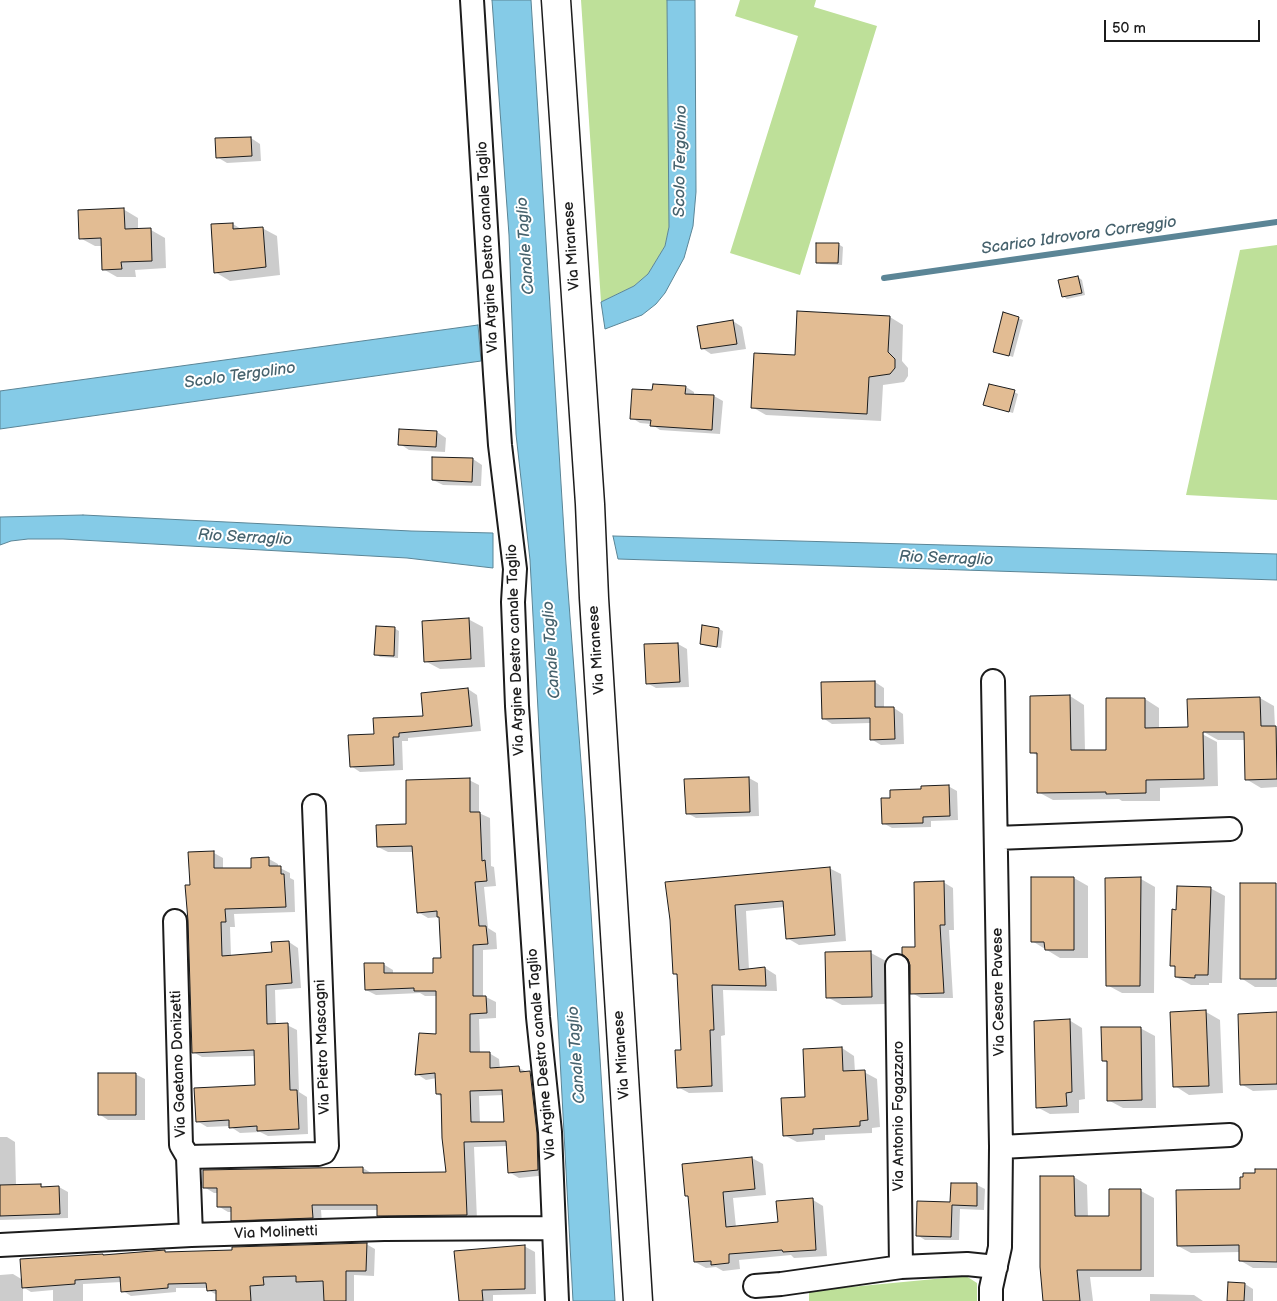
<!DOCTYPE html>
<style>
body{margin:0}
#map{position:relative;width:1277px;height:1301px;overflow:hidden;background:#fff;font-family:"Balsamiq Sans",sans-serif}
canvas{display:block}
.scale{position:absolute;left:1104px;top:20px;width:156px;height:22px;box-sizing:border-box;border:2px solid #1c1c1c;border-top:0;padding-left:6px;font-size:15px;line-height:18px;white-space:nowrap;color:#1c1c1c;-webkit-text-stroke:4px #fff;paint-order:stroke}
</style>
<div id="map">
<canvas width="1277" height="1301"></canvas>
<div class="scale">50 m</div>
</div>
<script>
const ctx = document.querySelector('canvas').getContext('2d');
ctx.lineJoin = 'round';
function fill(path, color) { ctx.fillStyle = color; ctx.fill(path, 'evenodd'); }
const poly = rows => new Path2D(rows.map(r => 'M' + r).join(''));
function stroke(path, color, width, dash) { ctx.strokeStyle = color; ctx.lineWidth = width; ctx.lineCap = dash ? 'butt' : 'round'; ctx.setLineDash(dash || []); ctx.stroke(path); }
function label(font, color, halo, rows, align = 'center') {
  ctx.font = font + ' "Balsamiq Sans",sans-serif'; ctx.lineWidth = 4; ctx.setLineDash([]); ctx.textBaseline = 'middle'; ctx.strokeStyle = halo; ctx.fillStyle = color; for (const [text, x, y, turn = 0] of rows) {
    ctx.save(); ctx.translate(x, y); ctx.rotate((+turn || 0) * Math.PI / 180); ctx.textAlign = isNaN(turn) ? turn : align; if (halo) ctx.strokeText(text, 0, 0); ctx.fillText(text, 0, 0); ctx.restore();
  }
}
fill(poly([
 [581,0,667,0,670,186,669,227,665,246,648,274,634,286,601,302],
 [740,0,816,0,814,7,877,26,800,275,730,253,798,36,735,16],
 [1277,245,1277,500,1186,495,1240,250],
 [966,1276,977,1283,977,1301,809,1301,809,1291]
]), '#bee099');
const water = poly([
 [492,0,531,0,566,564,585,815,615,1301,573,1301,558,1021,542,785,530,560,516,434,509,235,492,0],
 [667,0,695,0,696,192,693,226,684,258,665,293,656,304,642,315,605,329,601,302,634,286,648,274,665,246,669,227,667,0],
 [478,325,481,361,0,429,0,391,478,325],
 [83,515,411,531,493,533,493,568,407,558,63,539,28,539,11,541,0,545,0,517,83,515],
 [613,536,1277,554,1277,580,618,559,613,536]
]);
fill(water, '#85cbe7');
stroke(water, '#5b8596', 1);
fill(poly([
 [251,138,260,144,261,161,227,163,217,157],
 [123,209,138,218,138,230,151,230,165,238,166,268,135,270,136,277,117,277,103,269,102,246,95,246,80,238],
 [233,224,241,229,262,228,277,236,280,275,230,281,215,272],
 [838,244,843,247,842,265,821,264,817,262],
 [1078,277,1082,280,1085,295,1067,299,1063,296],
 [890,317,903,325,902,361,908,368,908,376,904,382,883,385,881,421,766,415,752,407,796,356],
 [1018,318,1023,320,1013,357,995,351],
 [733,321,742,327,746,349,711,354,702,348],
 [686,387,694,392,694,395,714,396,723,401,720,434,660,430,651,424,640,423,632,418,654,392],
 [1014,392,1018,394,1013,413,985,405],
 [400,430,437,432,446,438,445,452,409,450,400,444],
 [473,459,482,465,481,486,443,485,433,480],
 [468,619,483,627,485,667,440,669,425,661],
 [703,627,719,629,723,631,721,648,706,646,701,644],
 [394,628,399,631,398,658,380,657,376,654],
 [678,644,687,649,689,687,656,688,647,683],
 [875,682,884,688,884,708,894,708,903,714,904,744,881,745,871,739,871,723,832,724,823,718],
 [468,689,477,695,481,731,408,738,408,741,402,741,403,770,360,772,351,766,375,735,425,717],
 [1070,696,1084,705,1085,751,1107,751,1145,699,1159,708,1159,729,1189,728,1260,698,1274,706,1275,727,1277,728,1277,787,1261,788,1246,779,1245,740,1218,740,1202,731,1202,734,1217,742,1218,786,1160,788,1160,801,1122,801,1119,799,1053,800,1038,792,1038,756,1032,752],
 [749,778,758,783,759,816,696,818,687,813],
 [469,780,479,785,479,813,490,818,491,866,494,867,496,886,484,887,488,928,496,933,497,949,483,950,483,997,486,997,496,1002,496,1018,479,1019,480,1053,489,1053,499,1059,500,1069,519,1068,540,1078,548,1175,519,1178,509,1172,507,1146,474,1147,477,1220,388,1221,378,1215,378,1210,321,1210,322,1223,242,1226,233,1220,232,1212,228,1212,218,1206,218,1193,214,1193,204,1187,204,1171,363,1168,373,1174,448,1174,442,1097,437,1094,437,1078,426,1080,417,1074,438,1035,437,996,425,996,420,993,376,995,366,990,383,964,393,970,393,975,434,975,443,960,440,917,428,918,418,912,414,852,388,852,378,847],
 [504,1095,506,1123,480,1123,479,1096],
 [948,786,957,791,958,820,931,821,931,827,892,828,883,823,891,799,922,790],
 [214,853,223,858,223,869,252,869,269,859,278,864,278,867,290,873,290,878,294,880,295,912,234,914,235,927,230,927,231,956,273,953,289,942,298,948,301,988,275,990,276,1025,287,1025,297,1030,299,1092,307,1097,308,1134,268,1136,260,1132,240,1133,231,1127,231,1126,207,1127,197,1121,257,1086,256,1056,202,1057,193,1052,191,886],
 [829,868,841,874,846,941,799,945,787,938,784,907,746,911,749,970,765,968,776,975,777,991,723,990,725,1035,721,1036,723,1092,689,1093,678,1087,682,1051,678,976,674,973,671,919],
 [1074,878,1088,886,1088,958,1060,958,1032,941],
 [1141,879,1155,887,1154,993,1122,993,1107,985],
 [943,882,953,888,954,930,949,930,953,998,921,998,912,993,911,965,916,948],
 [1276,884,1277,987,1255,987,1241,978],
 [1210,888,1225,896,1222,983,1209,983,1209,985,1191,985,1176,977,1176,968,1171,965,1177,911],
 [826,953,871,953,886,961,886,1004,842,1005,827,997],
 [1206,1012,1220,1020,1223,1093,1189,1095,1175,1086],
 [1277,1013,1277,1090,1253,1091,1241,1084],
 [1069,1020,1082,1028,1085,1099,1079,1100,1079,1113,1050,1114,1037,1107],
 [1140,1028,1155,1036,1156,1108,1123,1108,1108,1100,1108,1063,1103,1061],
 [842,1048,854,1056,855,1072,864,1072,877,1079,880,1127,872,1128,872,1133,825,1135,825,1140,797,1142,784,1135,806,1098],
 [135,1074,145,1079,145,1120,108,1120,99,1114],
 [0,1137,7,1137,15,1142,16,1186,40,1185,45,1188,59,1187,68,1192,68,1218,0,1220],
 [752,1158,763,1164,766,1195,733,1198,736,1227,779,1224,813,1200,823,1206,827,1256,794,1258,791,1255,739,1260,740,1269,723,1271,716,1267,706,1268,695,1262,689,1197],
 [1277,1170,1277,1268,1253,1268,1241,1261,1241,1252,1191,1253,1178,1246,1241,1190,1256,1174],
 [1074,1177,1087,1185,1088,1218,1110,1218,1141,1191,1154,1198,1154,1277,1090,1277,1093,1301,1044,1301],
 [952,1184,977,1185,985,1189,984,1210,960,1209,959,1240,925,1240,917,1235,952,1203],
 [366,1244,375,1249,374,1276,354,1275,354,1301,217,1301,217,1295,208,1290,208,1288,176,1288,176,1292,131,1296,123,1291,122,1282,83,1284,83,1301,53,1301,53,1290,31,1292,23,1287,23,1301,0,1301,0,1275,13,1274,23,1280,165,1252,168,1253],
 [524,1246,535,1252,536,1294,493,1295,493,1301,460,1301],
 [1245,1284,1253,1289,1253,1301,1229,1301],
 [1150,1294,1194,1295,1203,1301,1150,1301]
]), '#0003');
stroke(poly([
 [884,278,1277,222]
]), '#5b8596', 6);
const building = poly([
 [251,137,252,156,216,158,215,138,251,137],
 [124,208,125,229,151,228,152,261,121,262,122,269,102,270,101,238,79,239,78,210,124,208],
 [233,223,233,229,263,227,266,267,214,273,211,224,233,223],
 [816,243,839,243,838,263,816,263,816,243],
 [1078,276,1082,293,1062,297,1058,280,1078,276],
 [797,311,890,316,888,352,895,359,895,368,890,374,869,377,867,414,751,408,754,353,795,355,797,311],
 [1003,312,1019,317,1009,356,993,352,1003,312],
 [733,320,737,344,701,349,697,326,733,320],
 [653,384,686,386,685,394,714,395,712,430,650,426,651,420,630,419,632,389,652,390,653,384],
 [989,384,1015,390,1009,412,983,405,989,384],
 [399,429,437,431,436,447,398,445,399,429],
 [432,457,473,458,472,482,432,480,432,457],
 [469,618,471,659,424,662,422,621,469,618],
 [702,625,719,628,717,647,700,644,702,625],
 [376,626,395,627,394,656,374,655,376,626],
 [678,643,680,682,646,684,644,644,678,643],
 [875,681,875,707,894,707,895,739,870,740,870,718,822,719,821,682,875,681],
 [468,688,472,726,399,733,399,737,393,737,394,765,350,767,348,735,374,734,373,718,423,716,421,693,468,688],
 [1070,695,1071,750,1106,750,1106,698,1145,698,1145,728,1188,727,1187,699,1260,697,1261,726,1276,726,1277,779,1245,780,1244,732,1203,732,1204,779,1146,780,1146,793,1106,794,1106,792,1037,793,1037,753,1030,753,1030,696,1070,695],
 [749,777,750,812,686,814,684,779,749,777],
 [470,778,470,812,480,812,482,861,485,860,487,881,475,882,479,926,486,926,488,944,473,945,473,996,486,996,487,1013,470,1014,470,1052,490,1052,490,1068,519,1066,520,1072,530,1071,537,1133,538,1170,508,1173,506,1141,464,1142,467,1215,377,1216,377,1205,312,1205,313,1218,231,1221,231,1207,217,1207,217,1188,203,1188,203,1170,363,1167,363,1173,446,1172,442,1138,441,1094,436,1094,435,1073,415,1075,419,1033,436,1034,436,991,414,991,414,988,365,990,364,963,384,963,384,973,433,973,433,958,441,958,439,917,437,917,437,911,417,913,412,846,377,847,376,825,406,824,406,780,470,778],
 [502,1090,504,1122,471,1122,470,1091,502,1090],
 [949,785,950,816,923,817,923,823,882,824,881,798,890,798,890,790,921,789,921,786,949,785],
 [214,851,214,868,251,868,251,858,269,857,269,866,281,866,281,874,284,874,286,907,225,909,226,922,221,922,222,956,272,952,271,942,289,941,292,983,266,985,267,1024,288,1023,290,1090,297,1090,299,1129,257,1131,257,1126,229,1128,229,1120,196,1122,194,1088,255,1085,254,1050,192,1053,188,921,185,885,190,885,188,852,214,851],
 [830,867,835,935,786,939,783,901,735,905,739,970,765,967,766,986,712,985,714,1030,710,1030,712,1086,677,1088,675,1050,681,1050,677,974,673,974,670,920,665,882,830,867],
 [1031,877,1074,877,1074,950,1045,950,1044,942,1031,942,1031,877],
 [1141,877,1140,986,1106,986,1105,878,1141,877],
 [944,881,945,925,940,925,944,993,910,994,910,965,908,959,902,954,902,947,915,947,914,882,944,881],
 [1240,883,1276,883,1276,979,1240,979,1240,883],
 [1177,886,1211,887,1208,975,1195,975,1195,978,1175,977,1175,966,1170,966,1172,909,1176,910,1177,886],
 [871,951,872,997,826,998,825,952,871,951],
 [1206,1010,1209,1086,1173,1087,1170,1012,1206,1010],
 [1277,1012,1277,1084,1240,1085,1238,1014,1277,1012],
 [1070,1019,1072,1092,1066,1093,1067,1106,1036,1108,1034,1021,1070,1019],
 [1101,1027,1141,1027,1142,1100,1107,1101,1107,1061,1102,1061,1101,1027],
 [842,1047,843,1071,865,1070,868,1120,860,1121,860,1126,813,1129,813,1134,783,1136,781,1098,805,1097,803,1049,842,1047],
 [98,1073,136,1073,136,1115,98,1115,98,1073],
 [752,1157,755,1189,723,1192,726,1227,778,1222,776,1201,813,1198,816,1250,783,1252,782,1250,729,1254,729,1263,711,1265,711,1261,694,1262,688,1196,685,1196,682,1164,752,1157],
 [1255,1169,1277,1169,1277,1262,1239,1261,1239,1245,1177,1246,1176,1190,1240,1189,1240,1177,1243,1177,1243,1173,1255,1173,1255,1169],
 [1040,1176,1074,1176,1075,1216,1109,1216,1109,1189,1141,1189,1141,1270,1077,1270,1080,1301,1043,1301,1040,1267,1040,1176],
 [951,1183,977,1183,977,1206,952,1205,951,1237,916,1236,917,1201,950,1202,951,1183],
 [41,1184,41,1187,59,1186,60,1214,0,1216,0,1185,41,1184],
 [367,1243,366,1271,346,1271,346,1301,324,1301,323,1281,296,1282,296,1276,263,1277,264,1285,250,1286,251,1301,216,1301,216,1290,207,1291,206,1283,168,1284,168,1288,121,1292,120,1277,75,1280,75,1284,22,1288,20,1259,103,1254,103,1255,165,1250,165,1252,232,1250,232,1247,367,1243],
 [525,1245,525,1289,482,1290,483,1301,459,1301,454,1251,525,1245],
 [1228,1282,1245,1283,1244,1301,1227,1301,1228,1282]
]);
fill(building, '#e2bc93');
stroke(building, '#1c1c1c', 1);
const street = poly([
 [472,0,495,374,500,445,515,569,513,602,517,706,538,1017,550,1132,557,1301],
 [996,838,1230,829],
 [175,921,181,1145,188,1157,191,1235],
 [897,966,901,1267],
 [1001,1147,1230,1135],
 [188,1157,318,1154,324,1152,327,1146,314,806],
 [0,1245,191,1235,384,1229,553,1228],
 [755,1286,781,1284,901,1267,967,1264,996,1267],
 [991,1301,991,1288,1000,1247,1001,1147,993,681]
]);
const secondary = poly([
 [556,0,590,504,594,598,638,1301]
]);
stroke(street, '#1c1c1c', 26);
stroke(secondary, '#1c1c1c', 31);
stroke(street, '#fff', 22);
stroke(secondary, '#fff', 28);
label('15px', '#1c1c1c', '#fff', [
 ["Via Miranese",572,246,-94],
 ["Via Argine Destro canale Taglio",488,247,-93],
 ["Via Argine Destro canale Taglio",516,650,-92],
 ["Via Miranese",597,650,-94],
 ["Via Cesare Pavese",999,992,-91],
 ["Via Pietro Mascagni",323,1047,-92],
 ["Via Argine Destro canale Taglio",542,1054,-95],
 ["Via Miranese",622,1055,-94],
 ["Via Gaetano Donizetti",179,1064,-92],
 ["Via Antonio Fogazzaro",899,1116,-90],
 ["Via Molinetti",276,1233,-2]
]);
label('italic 16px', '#46626d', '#fff', [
 ["Scolo Tergolino",681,161,-89],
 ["Scarico Idrovora Correggio",1079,236,-8],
 ["Canale Taglio",526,246,-94],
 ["Scolo Tergolino",240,376,-8],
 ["Rio Serraglio",245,538,3],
 ["Rio Serraglio",946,559,2],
 ["Canale Taglio",552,650,-94],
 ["Canale Taglio",577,1055,-94]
]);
</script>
